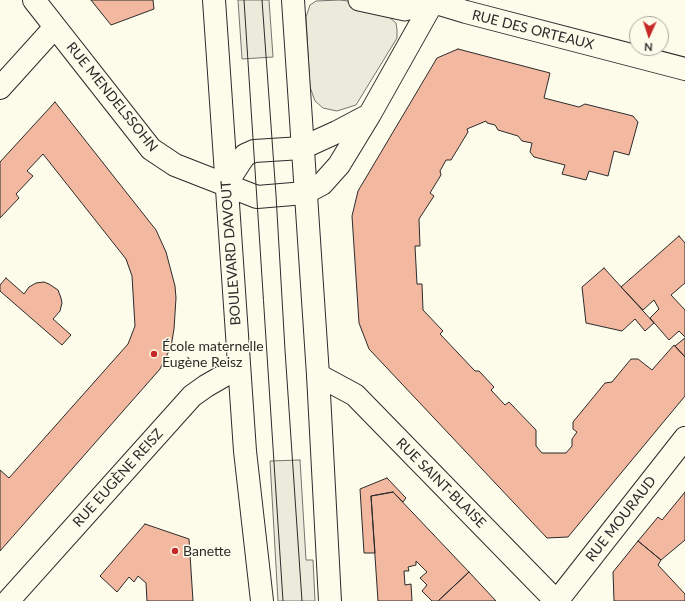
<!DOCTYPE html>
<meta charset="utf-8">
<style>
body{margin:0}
#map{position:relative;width:685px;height:601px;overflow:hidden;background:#fdfbea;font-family:Lato,sans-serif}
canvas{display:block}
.north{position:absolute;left:629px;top:16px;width:40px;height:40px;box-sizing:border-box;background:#fdfbea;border:1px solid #a9a89e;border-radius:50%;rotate:183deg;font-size:11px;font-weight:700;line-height:16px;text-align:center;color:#2b2b2b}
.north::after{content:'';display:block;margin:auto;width:14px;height:18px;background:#c62828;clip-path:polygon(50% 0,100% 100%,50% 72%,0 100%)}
</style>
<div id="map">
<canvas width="685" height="601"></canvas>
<div class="north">N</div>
</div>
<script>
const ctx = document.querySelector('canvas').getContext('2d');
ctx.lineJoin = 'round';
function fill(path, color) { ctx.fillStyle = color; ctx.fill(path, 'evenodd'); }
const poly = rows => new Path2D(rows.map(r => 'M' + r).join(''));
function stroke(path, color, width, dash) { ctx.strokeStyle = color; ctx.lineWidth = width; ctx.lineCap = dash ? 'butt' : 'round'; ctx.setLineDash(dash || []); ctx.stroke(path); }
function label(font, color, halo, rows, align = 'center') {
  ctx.font = font + ' Lato,sans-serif'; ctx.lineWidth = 3; ctx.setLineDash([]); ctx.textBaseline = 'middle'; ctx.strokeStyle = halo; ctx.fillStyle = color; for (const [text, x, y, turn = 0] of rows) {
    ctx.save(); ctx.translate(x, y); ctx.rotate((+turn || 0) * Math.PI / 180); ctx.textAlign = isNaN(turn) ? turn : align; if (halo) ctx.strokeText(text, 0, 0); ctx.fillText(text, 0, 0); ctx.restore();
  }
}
const green = poly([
 [238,0,269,0,273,57,242,59,238,0],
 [300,460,306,560,313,560,315,601,278,601,270,461,300,460]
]);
fill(green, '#ecebdb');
stroke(green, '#74746e', 1);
const parking = poly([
 [340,0,348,1,389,17,396,23,397,30,397,38,356,105,337,111,323,108,315,101,310,87,306,17,310,5,316,1,340,0]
]);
fill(parking, '#eceadb');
stroke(parking, '#74746e', 1);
const building = poly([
 [91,0,153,0,154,9,111,25,91,0],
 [458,49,550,73,544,98,579,107,585,104,633,116,638,122,629,155,614,151,608,176,589,171,586,180,562,174,565,165,534,157,530,152,532,143,522,141,518,136,498,130,495,125,487,123,486,121,467,129,468,132,451,160,446,160,440,171,441,175,430,193,434,196,419,219,420,246,415,246,417,284,422,284,423,310,443,331,440,334,475,371,479,371,494,387,491,390,505,405,509,402,536,430,536,446,542,453,566,453,572,446,572,439,577,432,573,429,573,422,605,383,612,382,631,359,638,359,652,370,674,345,685,357,685,396,568,537,547,538,369,349,359,323,352,216,358,191,437,58,458,49],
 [55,102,156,230,166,252,175,286,176,298,174,329,171,347,160,369,0,551,0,470,9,478,128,344,135,326,132,276,126,259,43,154,27,171,33,176,16,194,19,198,0,218,0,162,55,102],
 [679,236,685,243,685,283,671,295,685,310,685,337,679,331,669,340,650,318,659,309,654,300,643,310,621,287,679,236],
 [604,268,654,323,645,331,635,319,622,331,586,323,582,287,604,268],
 [6,278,24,294,29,287,36,283,44,282,49,284,58,290,61,298,62,303,60,311,53,319,71,335,62,345,0,291,0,285,6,278],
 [685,338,685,357,675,346,685,338],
 [387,478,406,498,403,502,393,492,371,496,375,553,364,553,360,489,387,478],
 [393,492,469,572,438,601,432,601,422,591,427,585,420,578,427,572,416,561,416,565,408,567,409,571,404,571,405,585,411,584,412,601,378,601,371,496,393,492],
 [685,492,685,540,661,560,638,541,658,517,662,520,685,492],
 [145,524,189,539,193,601,147,601,146,583,138,576,134,582,129,577,117,592,100,576,145,524],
 [638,541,661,560,658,565,685,594,685,601,614,601,613,572,638,541],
 [469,572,496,601,438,601,469,572]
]);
fill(building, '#f2b8a0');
stroke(building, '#2b2b2b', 1);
const pedestrian = poly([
 [359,0,405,10,433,2]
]);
const minor = poly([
 [34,0,151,149,175,165,257,197,305,193,322,184,339,165,370,114,434,0],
 [433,2,466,12,685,69],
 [0,88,55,27],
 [226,184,245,155,254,151,302,148,337,132,369,115],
 [318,375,355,395,556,601],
 [8,601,192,396,206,386,239,367],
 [557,601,685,438]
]);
const primary = poly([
 [214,0,245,451,262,601],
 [293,0,318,375,330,601]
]);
stroke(pedestrian, '#2b2b2b', 23);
stroke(minor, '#2b2b2b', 24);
stroke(primary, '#2b2b2b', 24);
stroke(pedestrian, '#fdfbea', 21);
stroke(minor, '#fdfbea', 22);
stroke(primary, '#fdfbea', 22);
stroke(poly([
 [244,0,283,601],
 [262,0,276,195,285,350,302,601]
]), '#2b2b2b', 1);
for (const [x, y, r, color] of [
 [154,354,4,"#c62828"],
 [175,551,4,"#c62828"]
]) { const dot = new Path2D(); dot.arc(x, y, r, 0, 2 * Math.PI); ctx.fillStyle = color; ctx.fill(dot); stroke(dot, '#fdfbea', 1.5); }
label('14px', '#2b2b2b', '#fdfbea', [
 ["RUE DES ORTEAUX",533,30,14],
 ["RUE MENDELSSOHN",112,97,51],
 ["BOULEVARD DAVOUT",231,253,-94],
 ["RUE EUGÈNE REISZ",118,478,-48],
 ["RUE SAINT-BLAISE",441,483,45],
 ["RUE MOURAUD",621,519,-52]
]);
label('14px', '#2b2b2b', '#fdfbea', [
 ["École maternelle",162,346],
 ["Eugène Reisz",162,362],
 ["Banette",183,551]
], 'left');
</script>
